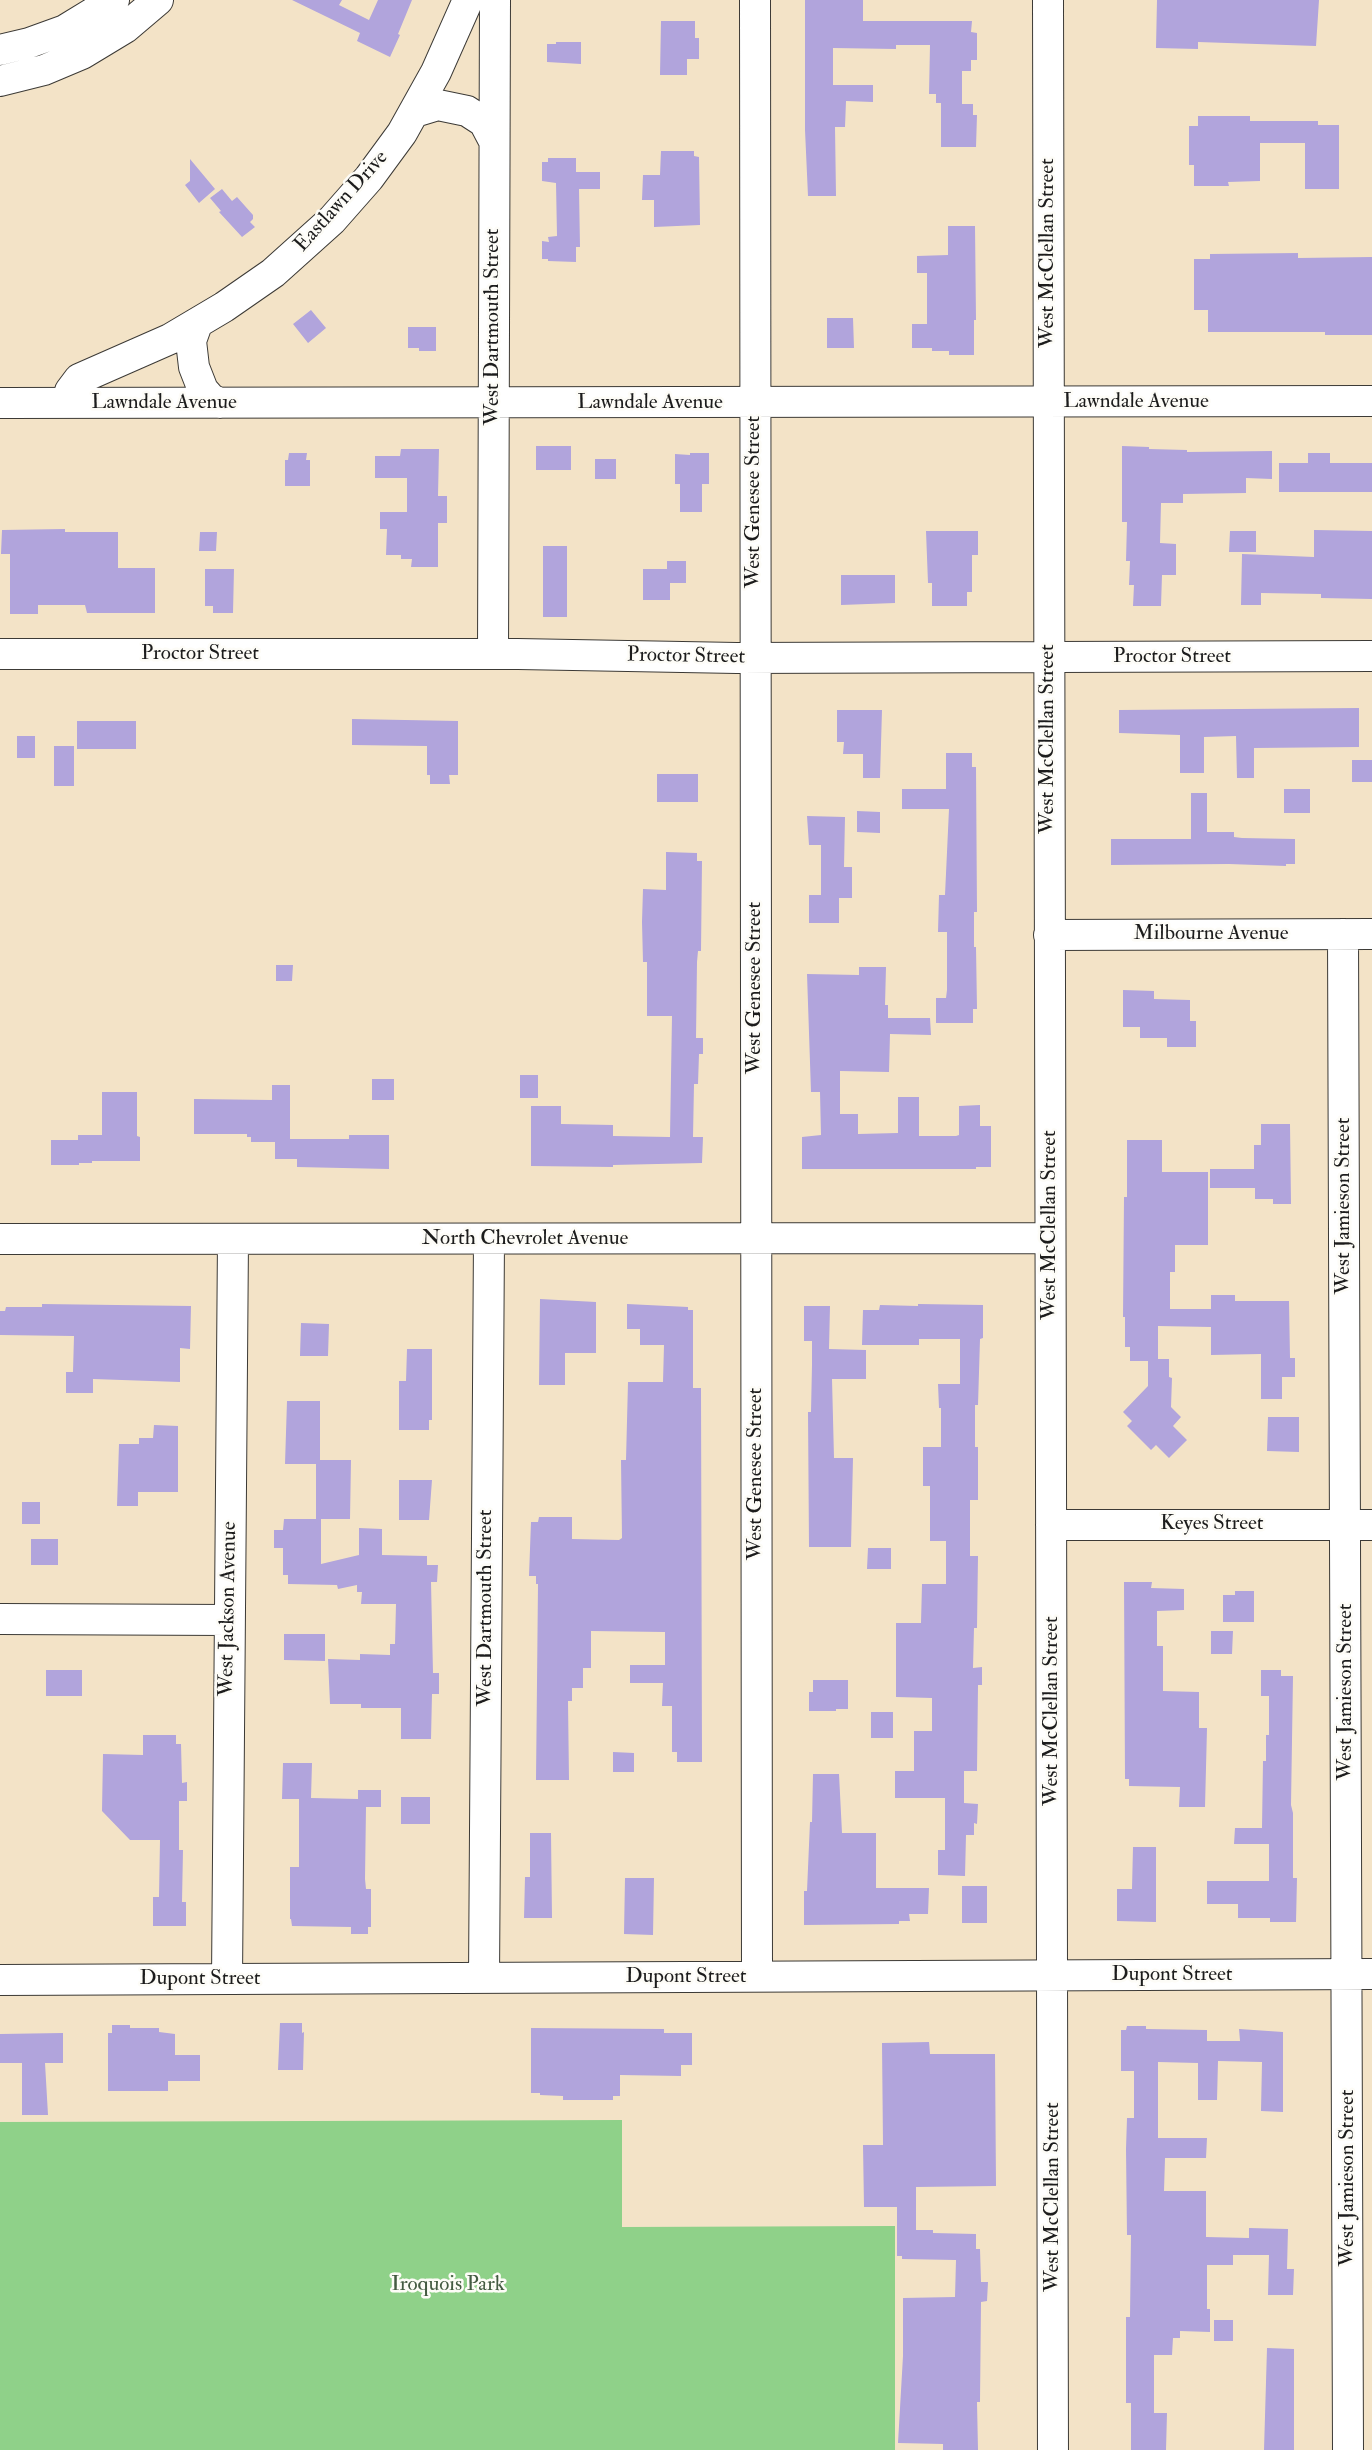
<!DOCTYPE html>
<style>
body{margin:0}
canvas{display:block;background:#f3e3c7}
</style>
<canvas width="1372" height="2450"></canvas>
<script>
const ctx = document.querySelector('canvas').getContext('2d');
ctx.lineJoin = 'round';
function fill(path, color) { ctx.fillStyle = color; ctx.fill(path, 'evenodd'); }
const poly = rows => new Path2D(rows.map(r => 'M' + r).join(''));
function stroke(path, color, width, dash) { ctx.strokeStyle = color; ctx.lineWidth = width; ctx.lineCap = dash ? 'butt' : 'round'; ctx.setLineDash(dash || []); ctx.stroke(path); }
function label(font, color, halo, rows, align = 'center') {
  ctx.font = font + ' "IM FELL Double Pica",serif'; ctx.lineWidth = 5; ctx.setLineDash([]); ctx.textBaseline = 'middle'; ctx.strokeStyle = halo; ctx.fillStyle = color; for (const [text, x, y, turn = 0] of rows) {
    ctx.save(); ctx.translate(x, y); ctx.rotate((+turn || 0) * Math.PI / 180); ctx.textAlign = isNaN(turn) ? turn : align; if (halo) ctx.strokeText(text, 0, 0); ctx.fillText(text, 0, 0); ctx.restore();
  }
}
fill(poly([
 [622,2120,622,2227,895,2226,895,2450,0,2450,0,2122]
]), '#8fd189');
fill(poly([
 [292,0,342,0,339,5,369,20,378,0,412,0,398,34,400,35,390,57,357,41,360,33],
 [805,0,863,0,863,21,972,21,971,32,977,33,977,60,971,60,971,71,962,71,962,104,973,104,973,115,977,115,976,147,941,147,941,103,936,103,936,94,929,94,930,45,896,45,896,49,833,48,833,85,873,85,873,102,846,101,845,127,835,127,836,196,808,196,805,130],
 [1157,0,1319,0,1316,46,1198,42,1198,49,1156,48],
 [661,21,695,21,695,38,699,38,699,59,687,59,687,75,660,75],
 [556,42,581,42,581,64,547,62,547,44,556,44],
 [1198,116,1250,116,1250,121,1318,121,1318,125,1339,125,1339,189,1305,189,1305,143,1260,143,1260,181,1228,182,1229,186,1194,186,1194,165,1189,165,1189,126,1198,126],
 [661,151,694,151,694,156,699,157,700,225,654,227,654,200,642,200,643,175,660,175],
 [548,158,576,158,576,172,600,172,600,189,579,189,580,247,576,247,576,262,548,261,548,259,542,259,542,241,549,242,548,237,557,236,556,183,542,181,542,162,548,162],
 [190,159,215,189,199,203,185,185,190,181],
 [222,189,232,201,237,197,253,215,253,219,250,222,255,227,242,237,219,212,221,211,210,198],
 [948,226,975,226,976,320,974,320,974,355,949,355,949,351,932,351,932,348,912,348,912,324,927,324,927,273,917,273,917,256,948,255],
 [1298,253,1298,258,1372,257,1372,335,1325,335,1325,332,1208,332,1208,310,1194,310,1194,259,1210,259,1210,254],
 [311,310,326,328,308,343,293,324],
 [827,318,853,318,854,348,827,348],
 [408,327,436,327,436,351,419,351,419,348,408,348],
 [536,446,571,446,571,470,536,470],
 [1122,446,1149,447,1149,449,1187,450,1187,452,1272,451,1272,479,1246,478,1246,493,1183,494,1183,503,1161,503,1160,543,1176,544,1176,575,1162,575,1161,606,1133,606,1134,585,1129,585,1130,561,1126,561,1127,522,1122,522],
 [401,449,439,449,438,496,447,496,447,523,438,523,438,567,411,567,412,559,401,559,401,555,386,555,387,529,380,529,380,512,407,512,407,478,375,478,375,456,400,456],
 [289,453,307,453,306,460,310,460,310,486,285,486,285,460,288,460],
 [690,453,709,453,709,484,702,484,702,512,680,512,680,484,675,484,675,454,690,455],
 [1308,453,1330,453,1330,463,1372,463,1372,492,1279,492,1279,463,1308,463],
 [595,459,616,459,616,479,595,479],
 [65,529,65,532,118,532,118,568,155,568,155,613,87,613,85,605,38,605,38,614,10,614,10,554,1,554,2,530],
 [1314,530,1372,531,1372,599,1321,598,1321,594,1261,593,1261,605,1241,605,1242,554,1314,557],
 [926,531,978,531,978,555,972,555,972,592,967,592,967,606,932,606,932,583,928,583],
 [1230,531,1256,531,1256,552,1229,552],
 [200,532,217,532,216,551,199,551],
 [543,546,567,546,567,617,543,617],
 [667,561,686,561,686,583,670,583,670,600,643,600,643,569,667,569],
 [205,569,234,569,233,613,213,613,213,606,205,606],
 [841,575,895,575,895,603,841,605],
 [1359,708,1359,747,1254,748,1254,778,1237,778,1236,736,1204,737,1204,773,1180,773,1180,735,1119,733,1119,710],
 [837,710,882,710,880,778,863,778,863,754,843,754,844,742,837,742],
 [352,719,458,721,458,775,449,775,450,784,430,784,430,775,427,775,427,746,352,745],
 [77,721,136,721,136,749,77,749],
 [17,736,35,736,35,758,17,758],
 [54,746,74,746,74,786,54,786],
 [946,753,972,753,972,767,976,767,977,912,974,912,974,947,976,947,977,1009,973,1009,973,1023,936,1023,936,998,946,998,947,990,947,932,938,932,939,895,945,895,949,809,902,809,902,789,946,789],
 [1352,760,1372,760,1372,782,1352,782],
 [657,774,698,774,698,802,657,802],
 [1284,789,1310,789,1310,813,1284,813],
 [1191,793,1207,793,1207,832,1234,832,1234,837,1242,838,1295,839,1295,864,1286,864,1286,866,1229,864,1111,865,1111,839,1191,839],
 [857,811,880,812,880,833,857,832],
 [807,816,845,817,844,867,852,867,852,898,839,898,839,923,809,923,809,895,821,895,821,845,809,845],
 [666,852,697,853,697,861,702,861,701,951,698,951,697,962,696,1038,703,1038,703,1054,699,1054,698,1084,694,1084,693,1137,703,1137,702,1163,613,1165,613,1167,531,1166,531,1106,561,1106,561,1124,613,1125,613,1136,670,1137,672,1016,647,1016,647,962,643,962,642,922,643,889,666,890],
 [276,965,293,965,292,981,276,981],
 [859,967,886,967,885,1005,888,1005,888,1018,930,1018,931,1035,890,1034,889,1072,840,1071,840,1114,858,1114,858,1134,898,1133,898,1097,919,1097,919,1136,956,1136,959,1135,959,1106,980,1105,980,1126,991,1126,991,1167,976,1167,976,1169,802,1169,802,1137,821,1135,820,1092,811,1092,807,974,859,975],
 [1123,990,1154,991,1154,999,1190,1000,1190,1021,1196,1021,1196,1047,1167,1047,1167,1038,1140,1038,1140,1027,1123,1027],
 [520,1075,538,1075,538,1098,520,1098],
 [372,1079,394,1079,394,1100,372,1100],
 [272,1085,290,1085,290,1139,349,1139,349,1135,389,1135,389,1169,297,1167,297,1159,275,1159,275,1142,251,1142,251,1137,247,1137,247,1134,194,1134,194,1099,272,1100],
 [102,1092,137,1092,137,1136,140,1137,140,1161,92,1161,92,1163,79,1163,79,1165,51,1165,51,1140,78,1140,78,1135,102,1135],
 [1261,1124,1290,1124,1291,1204,1273,1204,1273,1199,1255,1199,1255,1188,1210,1188,1210,1169,1254,1169,1254,1145,1261,1145],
 [1127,1140,1162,1140,1162,1172,1208,1172,1208,1245,1175,1245,1175,1272,1170,1272,1170,1309,1211,1309,1211,1295,1235,1295,1235,1301,1289,1301,1290,1358,1295,1358,1295,1377,1282,1377,1282,1399,1261,1399,1261,1354,1211,1355,1211,1327,1158,1326,1158,1359,1169,1359,1169,1377,1172,1378,1171,1407,1181,1417,1173,1426,1187,1440,1169,1458,1156,1445,1151,1450,1127,1426,1132,1421,1123,1412,1148,1386,1148,1361,1130,1361,1130,1347,1125,1347,1125,1317,1123,1317,1124,1197,1127,1197],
 [540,1299,596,1302,596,1353,565,1353,565,1385,539,1385],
 [42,1304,191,1306,190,1349,180,1348,180,1382,93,1379,93,1393,66,1393,66,1372,73,1372,74,1336,0,1335,0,1311,5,1311,6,1307,42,1307],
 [627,1304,688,1307,688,1310,693,1310,693,1388,701,1388,702,1762,677,1762,677,1752,672,1752,672,1706,662,1706,663,1683,630,1683,630,1665,665,1665,665,1632,591,1631,591,1668,583,1668,583,1688,572,1688,572,1701,568,1701,569,1780,536,1780,538,1584,536,1584,536,1576,529,1576,531,1522,538,1522,539,1517,572,1517,572,1539,619,1540,622,1538,621,1460,626,1460,628,1382,663,1382,664,1345,640,1345,640,1329,627,1329],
 [918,1304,983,1305,983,1338,980,1339,978,1405,975,1405,975,1447,978,1447,978,1500,970,1500,970,1556,978,1556,977,1628,974,1628,973,1668,982,1667,982,1685,978,1685,977,1771,964,1771,964,1803,978,1804,977,1824,974,1823,974,1835,966,1835,965,1876,938,1875,938,1850,945,1850,945,1798,895,1798,895,1771,914,1771,914,1731,932,1731,932,1698,896,1697,896,1623,921,1623,922,1584,946,1584,946,1541,930,1541,930,1486,923,1486,923,1447,941,1447,941,1408,939,1408,938,1384,960,1384,960,1339,919,1339,919,1345,862,1345,863,1310,879,1310,880,1305,918,1306],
 [804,1306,830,1306,829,1349,866,1350,866,1379,832,1379,834,1458,853,1458,851,1547,809,1547,808,1412,811,1412,812,1365,812,1341,804,1341],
 [301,1323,329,1324,328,1356,300,1356],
 [407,1349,432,1349,432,1420,429,1420,429,1430,399,1430,399,1381,406,1381],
 [287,1401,320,1401,320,1460,351,1460,350,1519,316,1519,316,1464,285,1464],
 [1268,1417,1299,1417,1299,1452,1267,1451],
 [154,1425,178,1426,178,1492,138,1492,138,1506,117,1506,119,1444,139,1444,139,1438,153,1438],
 [399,1480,432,1480,429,1520,399,1520],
 [22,1502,40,1502,40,1524,22,1524],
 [284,1519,321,1519,321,1564,359,1555,359,1528,382,1529,382,1555,427,1556,427,1565,438,1565,437,1582,431,1582,433,1673,439,1673,439,1694,432,1694,431,1739,401,1739,401,1708,361,1708,361,1704,330,1704,328,1659,360,1660,360,1654,390,1655,390,1644,395,1644,396,1604,361,1604,362,1592,357,1592,357,1585,338,1589,337,1585,288,1584,288,1575,283,1575,283,1548,274,1548,274,1530,283,1530],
 [31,1539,58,1539,58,1565,31,1565],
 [868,1548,891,1548,891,1569,867,1569],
 [1124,1582,1152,1582,1151,1588,1184,1589,1184,1610,1157,1611,1157,1646,1163,1646,1163,1691,1199,1692,1199,1728,1207,1728,1205,1807,1179,1807,1180,1787,1129,1786,1129,1779,1125,1779],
 [1235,1591,1254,1591,1254,1622,1223,1622,1223,1595,1235,1595],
 [1211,1631,1233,1631,1232,1654,1211,1654],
 [284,1634,325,1634,325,1661,284,1660],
 [46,1670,82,1670,82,1696,46,1696],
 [1261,1670,1281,1670,1281,1676,1293,1676,1291,1805,1293,1813,1293,1878,1297,1878,1296,1922,1270,1922,1270,1918,1238,1918,1238,1904,1207,1904,1207,1881,1269,1881,1269,1844,1234,1844,1235,1828,1262,1828,1263,1761,1266,1761,1266,1735,1269,1735,1269,1696,1261,1696],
 [813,1680,848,1680,848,1709,836,1709,836,1711,809,1711,809,1692,813,1692],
 [871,1712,893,1712,893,1738,871,1738],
 [143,1735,176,1735,176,1744,181,1744,182,1783,187,1782,187,1801,179,1801,179,1850,183,1850,182,1902,186,1902,186,1926,153,1926,153,1897,159,1897,160,1840,130,1840,102,1811,103,1754,143,1755],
 [613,1752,634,1753,634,1772,613,1772],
 [283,1763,312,1763,311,1798,358,1799,358,1790,381,1790,381,1807,366,1807,365,1879,366,1889,371,1889,371,1927,368,1927,368,1934,351,1934,351,1927,292,1926,291,1919,290,1919,290,1867,299,1867,299,1799,282,1799],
 [813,1774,839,1774,842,1833,876,1833,876,1888,929,1888,928,1914,909,1914,910,1921,899,1921,899,1924,804,1925,804,1891,807,1891,810,1822,812,1822],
 [401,1797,430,1797,430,1824,401,1824],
 [530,1833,551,1833,552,1918,524,1918,525,1877,530,1877],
 [1133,1847,1156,1847,1156,1922,1117,1921,1117,1889,1132,1889],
 [625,1878,654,1878,653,1935,624,1934],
 [962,1886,987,1886,987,1923,962,1923],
 [280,2023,302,2023,302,2033,304,2032,303,2070,278,2070],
 [112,2025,130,2025,130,2028,159,2028,159,2032,175,2034,175,2055,200,2055,200,2081,168,2081,168,2091,108,2091,108,2033,112,2033],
 [1127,2026,1146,2026,1146,2029,1207,2030,1207,2041,1240,2041,1239,2029,1283,2032,1283,2112,1261,2111,1262,2062,1218,2061,1217,2100,1198,2100,1198,2063,1158,2062,1158,2138,1207,2138,1206,2158,1165,2158,1164,2191,1206,2191,1206,2237,1249,2238,1249,2228,1288,2229,1287,2269,1294,2269,1293,2295,1268,2295,1269,2255,1233,2255,1233,2265,1207,2265,1207,2309,1210,2309,1210,2332,1180,2331,1180,2338,1173,2338,1172,2355,1154,2355,1154,2413,1167,2413,1166,2450,1131,2450,1131,2403,1126,2403,1126,2317,1130,2317,1131,2235,1127,2235,1126,2149,1127,2118,1134,2118,1134,2071,1121,2071,1121,2030,1126,2030],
 [531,2028,664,2029,664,2033,692,2033,692,2065,681,2065,681,2076,620,2075,620,2096,613,2096,613,2100,563,2100,563,2096,540,2095,540,2093,531,2093],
 [63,2033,63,2063,45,2063,48,2115,22,2115,22,2063,0,2063,0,2034],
 [929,2042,930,2054,995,2054,996,2186,916,2187,916,2230,933,2230,933,2233,976,2234,976,2249,980,2249,981,2282,988,2282,987,2301,981,2302,980,2402,977,2402,978,2450,943,2450,943,2444,898,2443,903,2356,903,2298,955,2297,956,2260,902,2259,902,2256,897,2256,897,2207,864,2207,863,2145,883,2145,882,2043],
 [1214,2320,1233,2320,1233,2341,1214,2341],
 [1267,2348,1294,2349,1294,2450,1264,2450]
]), '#b1a4dc');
const minor = poly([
 [755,0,757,1976],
 [1048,0,1053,2450],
 [0,50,29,43,65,30,114,0],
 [0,81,44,70,82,54,125,28,158,0],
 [415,112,438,105,467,111,484,122,494,141],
 [197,324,191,341,194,367,203,390,211,399,220,403],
 [0,403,1372,401],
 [68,403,70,391,79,379,170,339,224,307,273,273,332,220,369,178,402,133,436,72,468,0],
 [0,654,518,654,737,658,1372,656],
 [493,654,495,0],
 [1343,934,1348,2450],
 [1049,935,1372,934],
 [0,1239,1050,1238],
 [1051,1525,1372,1525],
 [0,1619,229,1620],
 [484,1978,489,1239],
 [227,1979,233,1239],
 [0,1980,1372,1974]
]);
stroke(minor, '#3c3a36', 32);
stroke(minor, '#fff', 30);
label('21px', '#1c1c1c', '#fdfcf7', [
 ["Eastlawn Drive",342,202,-48],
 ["West McClellan Street",1048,253,-90],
 ["West Dartmouth Street",493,327,-90],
 ["Lawndale Avenue",1136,402],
 ["Lawndale Avenue",164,403],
 ["Lawndale Avenue",650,403],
 ["West Genesee Street",754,502,-90],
 ["Proctor Street",200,654],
 ["Proctor Street",686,657,1],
 ["Proctor Street",1172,657],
 ["West McClellan Street",1048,739,-90],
 ["Milbourne Avenue",1211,934],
 ["West Genesee Street",755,988,-90],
 ["West Jamieson Street",1344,1206,-90],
 ["West McClellan Street",1050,1225,-90],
 ["North Chevrolet Avenue",525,1239],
 ["West Genesee Street",756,1474,-90],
 ["Keyes Street",1212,1524],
 ["West Dartmouth Street",486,1608,-90],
 ["West Jackson Avenue",229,1609,-89],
 ["West Jamieson Street",1346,1692,-90],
 ["West McClellan Street",1052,1711,-90],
 ["Dupont Street",1172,1975],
 ["Dupont Street",686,1977],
 ["Dupont Street",200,1979],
 ["West Jamieson Street",1348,2178,-90],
 ["West McClellan Street",1053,2197,-90]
]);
label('21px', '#445b42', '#fdfcf7', [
 ["Iroquois Park",448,2285]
]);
</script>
